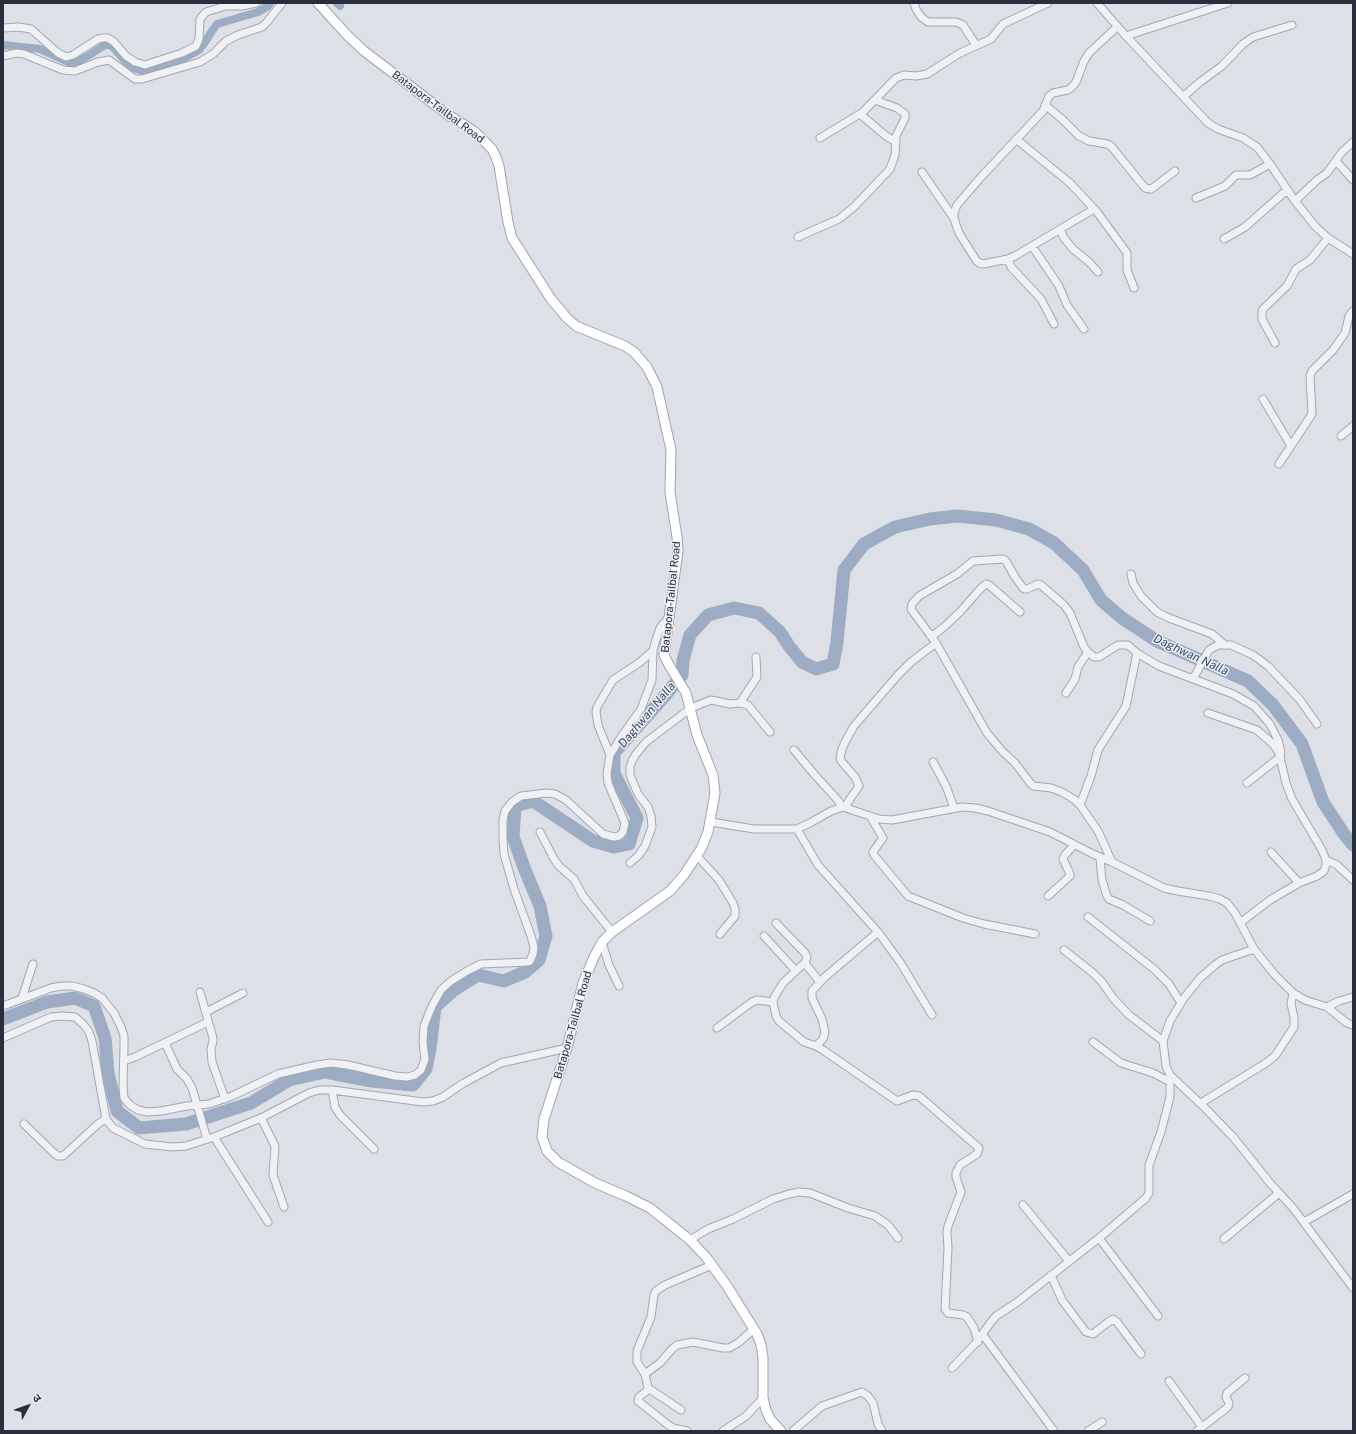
<!DOCTYPE html>
<meta charset="utf-8">
<style>
body{margin:0}
#map{position:relative;width:1356px;height:1434px;overflow:hidden;background:#dde0e6;font-family:"Public Sans","Noto Sans Devanagari",sans-serif}
canvas{display:block}
.frame{position:absolute;inset:0;border:4px solid #282e3b;pointer-events:none}
.north{position:absolute;left:8px;top:1386px;width:40px;height:40px;-webkit-text-stroke:3px #eceff4;paint-order:stroke;rotate:49deg;font-size:11px;font-weight:700;line-height:16px;text-align:center;color:#282e3b}
.north::after{content:'';display:block;margin:auto;width:14px;height:18px;background:#282e3b;clip-path:polygon(50% 0,100% 100%,50% 72%,0 100%)}
</style>
<div id="map">
<canvas width="1356" height="1434"></canvas>
<div class="frame"></div>
<div class="north">उ</div>
</div>
<script>
const ctx = document.querySelector('canvas').getContext('2d');
ctx.lineJoin = 'round';
const poly = rows => new Path2D(rows.map(r => 'M' + r).join(''));
function stroke(path, color, width, dash) { ctx.strokeStyle = color; ctx.lineWidth = width; ctx.lineCap = dash ? 'butt' : 'round'; ctx.setLineDash(dash || []); ctx.stroke(path); }
function label(font, color, halo, rows, align = 'center') {
  ctx.font = font + ' "Public Sans",sans-serif'; ctx.lineWidth = 3; ctx.setLineDash([]); ctx.textBaseline = 'middle'; ctx.strokeStyle = halo; ctx.fillStyle = color; for (const [text, x, y, turn = 0] of rows) {
    ctx.save(); ctx.translate(x, y); ctx.rotate((+turn || 0) * Math.PI / 180); ctx.textAlign = isNaN(turn) ? turn : align; if (halo) ctx.strokeText(text, 0, 0); ctx.fillText(text, 0, 0); ctx.restore();
  }
}
stroke(poly([
 [337,3,340,6],
 [3,45,40,49,73,64,88,56,105,45,111,45,130,66,142,71,179,61,199,50,205,42,212,31,217,24,258,12,268,6,270,3]
]), '#9bacc3', 8);
stroke(poly([
 [3,1019,47,1002,75,998,94,1006,105,1038,108,1073,117,1111,139,1128,186,1124,251,1103,289,1080,325,1072,372,1081,413,1085,426,1069,430,1049,435,1007,454,990,478,975,504,981,525,972,539,960,546,936,540,906,525,870,513,837,515,806,533,801,593,841,614,847,629,844,637,818,614,773,614,753,663,698,682,675,683,660,690,635,708,615,734,608,759,613,780,632,789,646,802,662,816,669,833,664,837,642,844,570,864,544,895,527,930,519,957,516,996,520,1029,529,1054,543,1083,570,1101,600,1122,618,1157,641,1248,681,1273,705,1302,744,1323,802,1344,834,1353,845]
]), '#9bacc3', 13);
const minor = poly([
 [914,3,916,9,921,17,928,22,956,22,963,25,976,45],
 [1097,3,1126,36,1208,123,1218,129,1243,138,1257,147,1270,164,1295,201,1315,226,1328,238,1353,254],
 [3,28,18,27,31,29,58,53,66,57,73,55,98,39,103,38,108,38,114,42,126,56,135,62,145,65,182,53,196,46,199,39,200,19,206,12,226,6,242,6,256,3],
 [1126,36,1228,3],
 [3,56,17,53,24,54,63,70,75,71,98,62,109,60,135,79,142,79,200,62,213,54,226,41,238,35,262,27,267,22,282,3],
 [1184,96,1200,82,1222,66,1243,44,1253,37,1292,25],
 [1045,105,1062,119,1079,136,1089,141,1107,144,1111,146,1145,188,1151,189,1154,187,1175,171],
 [860,114,886,136,896,142],
 [820,138,863,112,896,78,904,75,916,76,927,74,960,53,991,39,1003,24,1048,3],
 [1016,139,1070,183,1097,212,1127,253,1127,270,1134,288],
 [1336,161,1353,180],
 [922,172,955,220],
 [1196,198,1225,186,1236,175,1250,175,1270,164],
 [1295,201,1317,180,1327,173,1342,152,1353,142],
 [1094,209,1015,256,1008,259,983,264,979,263,976,260,959,233,954,219,954,213,957,205,981,177,1043,111,1049,96,1053,93,1068,90,1072,87,1076,82,1084,61,1089,53,1117,27],
 [1060,229,1064,238,1073,249,1089,262,1098,272],
 [798,237,839,219,855,206,890,169,895,155,896,136,905,118,905,114,897,108,875,100],
 [1224,239,1245,227,1287,190],
 [1032,246,1059,286,1067,305,1084,329],
 [1008,259,1011,267,1041,299,1054,324],
 [1275,343,1262,319,1262,312,1263,309,1287,286,1296,269,1310,260,1328,238],
 [1263,399,1291,446],
 [1341,436,1353,426],
 [1279,464,1312,414,1310,376,1312,371,1333,350,1345,333,1349,316,1353,311],
 [1131,574,1133,583,1141,596,1157,612,1169,618,1212,634,1225,645],
 [930,635,935,634,945,626,960,612,981,588,986,584,989,585,1020,612],
 [1193,679,1209,650,1218,645,1231,645,1253,655,1268,666,1300,700,1317,724],
 [1066,693,1075,679,1078,667,1088,652],
 [740,703,757,677,756,657],
 [1208,713,1257,730,1273,744,1278,751,1280,757,1286,783,1292,799,1322,850,1326,860,1326,865,1324,871,1317,876,1299,883,1270,900,1240,923],
 [794,750,814,774,835,797,843,807],
 [610,755,598,725,596,712,597,707,613,680,639,663,653,651],
 [933,762,946,786,954,808],
 [1080,805,1091,776,1098,750,1126,706,1137,653],
 [846,808,848,802,859,786,855,777,842,762,840,758,842,749,845,742,854,726,898,675,911,662,936,643],
 [870,816,883,838,875,849,873,852,874,855,908,896,963,918,984,924,1035,934],
 [711,822,754,829,797,829,810,823,831,811,843,807,879,819,892,820,962,807,975,808,988,811,1050,832,1093,854,1112,862,1164,888,1178,891,1209,896,1220,899,1227,903,1235,913,1254,949,1275,975,1293,993,1305,1000,1327,1007,1347,1023,1353,1025],
 [797,829,818,865,878,932,900,962,932,1015],
 [540,832,554,859,559,866,574,879,583,896,612,932],
 [1271,852,1299,883],
 [697,856,719,880,733,903,735,909,735,916,720,934],
 [1100,857,1102,880,1107,896,1109,899,1123,905,1150,921],
 [1326,860,1337,865,1353,880],
 [1112,862,1098,831,1080,805,1075,800,1062,792,1051,788,1034,786,1031,784,1015,763,1003,752,987,733,936,643,911,609,912,604,919,596,957,574,973,561,1003,559,1006,561,1015,577,1024,589,1027,589,1038,584,1042,586,1064,605,1070,613,1084,647,1088,652,1094,657,1099,657,1118,645,1128,645,1137,653,1159,666,1233,694,1254,706,1270,724,1278,740,1281,752,1280,757,1247,783],
 [630,863,639,855,645,846,652,827,651,816,648,807,638,794,630,775,630,767,632,761,636,754,646,742,691,708,711,700,730,704,740,703,748,705,770,732],
 [1048,896,1070,876,1070,874,1063,859,1065,855,1074,845],
 [1088,917,1154,969,1169,984,1181,1003],
 [776,923,805,953,807,957,805,963,807,966,820,982],
 [764,936,796,971],
 [602,942,609,965,619,986],
 [1254,949,1222,960,1215,965,1200,978,1184,998,1170,1021,1163,1041,1166,1066,1170,1075,1206,1109,1234,1138,1270,1183,1293,1208,1353,1288],
 [1064,950,1093,973,1102,982,1113,998,1129,1015,1163,1041],
 [805,963,800,967,783,983,775,996,773,1002,776,1016,779,1021,804,1042,816,1046,823,1050,897,1101,913,1095,919,1096,979,1148,977,1154,960,1165,956,1173,956,1177,961,1192,948,1226,947,1232,948,1248,945,1309,948,1313,963,1315,967,1317,974,1328,978,1342],
 [200,992,213,1038,213,1041,211,1049,212,1062,225,1099],
 [22,998,33,964],
 [3,1006,51,988,62,986,72,986,84,989,94,993,102,998,114,1013,121,1027,124,1036,124,1046,123,1086,124,1098,130,1105,138,1110,148,1112,161,1111,187,1106,209,1104,232,1096,278,1074,317,1065,331,1063,348,1065,395,1076,407,1077,415,1075,421,1070,425,1059,423,1043,424,1026,432,1006,441,990,451,981,467,971,481,964,528,962,530,961,533,954,534,947,531,936,514,889,504,854,503,839,503,820,505,811,512,802,521,796,547,793,555,794,566,800,603,834,614,837,619,836,623,832,625,823,608,783,607,773,610,755,621,737,641,709,652,680,653,651,655,643,660,628,670,616],
 [1327,1007,1339,1001,1353,997],
 [206,1012,243,993],
 [717,1028,752,1002,757,1000,773,1002],
 [3,1038,51,1017,62,1016,75,1017,84,1025,89,1032,92,1041,106,1119,113,1128,145,1144,172,1147,186,1146,214,1137,261,1118,309,1093,319,1090,332,1090,423,1102,433,1101,443,1097,462,1084,501,1063,567,1048],
 [1093,1042,1121,1063,1153,1073,1170,1082],
 [165,1043,177,1069,187,1079,192,1088,207,1139],
 [816,1046,823,1039,825,1032,822,1019,812,998,812,991,825,977,878,932],
 [124,1061,135,1057,208,1022],
 [332,1090,335,1107,340,1115,374,1149],
 [1201,1103,1266,1063,1275,1056,1294,1027,1294,1017,1291,1004,1293,993],
 [261,1118,275,1146,273,1175,284,1207],
 [24,1124,55,1154,58,1156,63,1156,98,1124,106,1119],
 [214,1137,268,1222],
 [1023,1205,1069,1261],
 [1304,1222,1353,1194],
 [1099,1238,1158,1316],
 [1224,1239,1279,1193],
 [690,1240,708,1229,733,1219,773,1199,789,1194,799,1192,810,1193,848,1208,875,1216,888,1225,898,1238],
 [1051,1275,1062,1300,1086,1332,1093,1334,1107,1323,1113,1319,1117,1322,1141,1354],
 [983,1335,1054,1431],
 [952,1368,975,1344,991,1322,996,1316,1016,1303,1099,1238,1146,1198,1149,1193,1149,1165,1161,1132,1170,1097,1170,1075],
 [645,1374,660,1363,672,1349,677,1345,693,1342,723,1348,729,1348,738,1343,754,1329],
 [1169,1381,1202,1427],
 [648,1388,681,1410],
 [687,1431,673,1428,667,1424,638,1401,639,1397,648,1390,648,1388,645,1374,637,1362,637,1351,651,1317,654,1295,656,1291,665,1285,712,1265],
 [723,1431,746,1416,763,1398],
 [793,1431,822,1406,862,1392,868,1396,873,1403,878,1424,882,1431],
 [1088,1431,1102,1422],
 [1197,1431,1228,1407,1229,1403,1226,1397,1227,1393,1245,1378]
]);
const major = poly([
 [318,3,347,35,364,51,447,114,475,132,492,149,496,157,499,166,508,222,512,238,551,299,567,318,576,326,625,346,634,352,647,367,657,387,671,450,670,492,677,537,678,551,664,655,669,665,686,693,697,735,713,775,715,793,708,832,701,849,684,875,670,891,612,932,602,942,594,957,583,983,567,1048,544,1119,542,1137,547,1151,558,1162,595,1183,626,1196,650,1208,690,1240,706,1257,727,1286,757,1334,761,1345,763,1357,763,1398,766,1410,770,1419,781,1431]
]);
stroke(minor, '#a3a7af', 9);
stroke(major, '#9ea4b0', 11);
stroke(minor, '#f0f1f4', 7);
stroke(major, '#fff', 9);
label('11px', '#282e3b', '#eceff4', [
 ["Batapora-Tailbal Road",438,107,37],
 ["Batapora-Tailbal Road",671,597,-84],
 ["Batapora-Tailbal Road",573,1025,-74]
]);
label('italic 12px', '#374b6a', '#eceff4', [
 ["Daghwan Nalla",1191,655,25],
 ["Daghwan Nalla",647,715,-50]
]);
</script>
